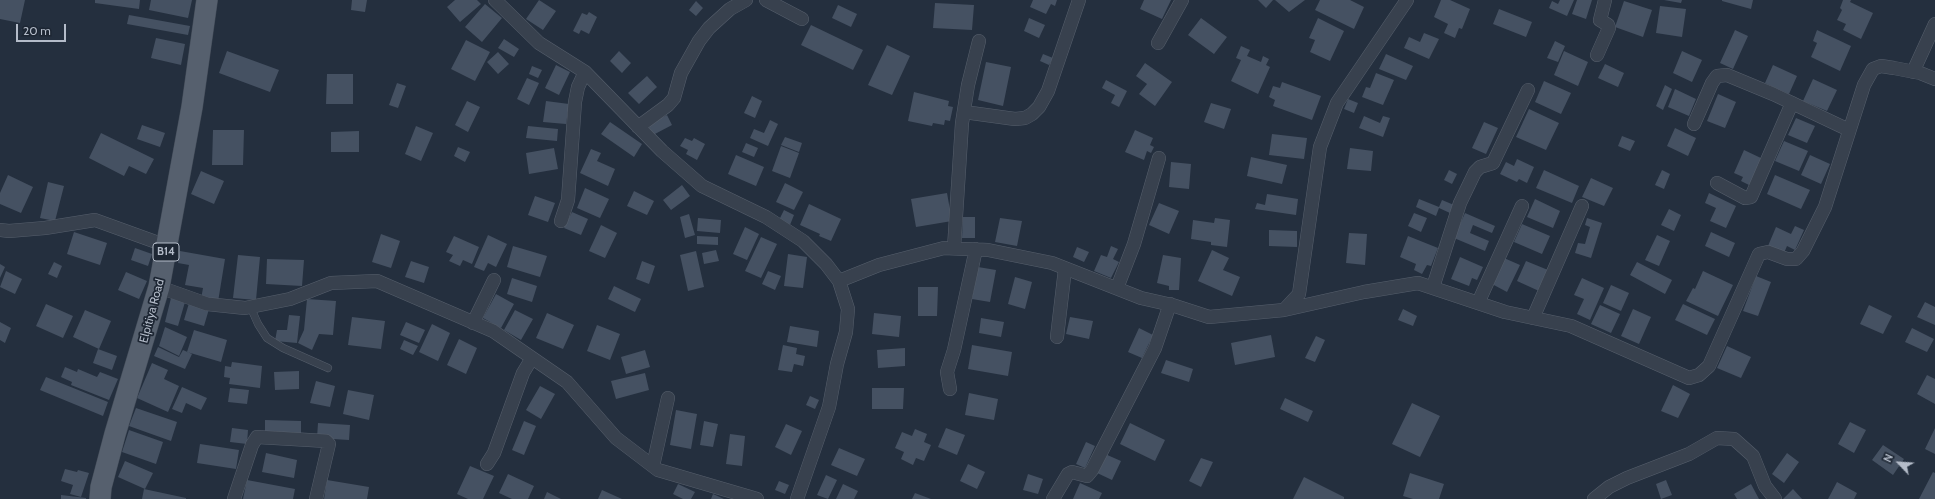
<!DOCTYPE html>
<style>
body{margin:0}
#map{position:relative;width:1935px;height:499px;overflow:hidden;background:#242f3e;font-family:Cabin,sans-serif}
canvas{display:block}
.north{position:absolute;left:1879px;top:443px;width:40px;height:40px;-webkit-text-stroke:3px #1d2633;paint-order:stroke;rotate:295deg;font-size:11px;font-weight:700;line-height:16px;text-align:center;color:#b4bcc9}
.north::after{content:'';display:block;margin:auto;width:14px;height:18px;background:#b4bcc9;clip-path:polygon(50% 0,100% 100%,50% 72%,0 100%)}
.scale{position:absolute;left:16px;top:24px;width:50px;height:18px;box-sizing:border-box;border:2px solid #b4bcc9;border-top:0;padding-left:5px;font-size:12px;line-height:14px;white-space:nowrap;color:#b4bcc9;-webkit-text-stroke:3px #1d2633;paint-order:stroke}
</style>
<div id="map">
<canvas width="1935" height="499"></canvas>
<div class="north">N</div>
<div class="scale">20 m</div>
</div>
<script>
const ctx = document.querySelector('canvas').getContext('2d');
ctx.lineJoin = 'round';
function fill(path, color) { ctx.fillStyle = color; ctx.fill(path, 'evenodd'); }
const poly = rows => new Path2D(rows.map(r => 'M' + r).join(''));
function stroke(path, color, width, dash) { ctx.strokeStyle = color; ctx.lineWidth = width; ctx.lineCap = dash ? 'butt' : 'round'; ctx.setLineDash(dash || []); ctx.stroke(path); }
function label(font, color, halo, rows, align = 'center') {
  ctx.font = font + ' Cabin,sans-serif'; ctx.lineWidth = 3.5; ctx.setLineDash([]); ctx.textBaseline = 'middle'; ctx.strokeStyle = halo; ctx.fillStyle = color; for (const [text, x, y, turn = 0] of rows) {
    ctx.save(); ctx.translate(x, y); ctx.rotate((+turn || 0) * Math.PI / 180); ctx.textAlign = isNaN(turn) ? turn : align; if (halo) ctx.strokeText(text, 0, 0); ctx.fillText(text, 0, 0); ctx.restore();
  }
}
fill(poly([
 [0,0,25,0,20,23,0,19],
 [95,0,140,0,139,9,95,3],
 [151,0,192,0,188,18,149,10],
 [352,0,367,0,365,12,351,10],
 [455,0,477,0,481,4,460,22,447,7],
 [539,0,556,11,543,30,526,19],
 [1033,0,1057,0,1055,6,1051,4,1046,14,1030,7],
 [1144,0,1171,0,1162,19,1140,9],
 [1258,0,1273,0,1266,8],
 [1275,0,1305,0,1289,12],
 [1320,0,1350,0,1364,7,1354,29,1315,10],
 [1441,0,1450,0,1470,9,1462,29,1459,28,1455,38,1444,33,1448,24,1434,17],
 [1560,0,1574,0,1567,16,1549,8,1552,1,1558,4],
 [1577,0,1592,0,1586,19,1572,14],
 [1664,0,1682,0,1681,3],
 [1722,0,1753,0,1751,9,1722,1],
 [1843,0,1851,0,1850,2,1873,13,1861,39,1843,30,1846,24,1837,20,1842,10,1840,8],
 [696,1,703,8,696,16,689,10],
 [1624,1,1652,10,1643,37,1615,27],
 [935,3,974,5,972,30,933,28],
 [485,4,502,18,482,42,465,27],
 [838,5,857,14,851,27,832,18],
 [1660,6,1686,9,1682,37,1656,33],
 [1499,9,1532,22,1526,37,1493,24],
 [589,12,597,17,589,34,581,30,579,34,573,31,582,13,587,15],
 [129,15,190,26,188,35,127,24],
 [1029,18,1045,25,1039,38,1024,31],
 [1201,18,1227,37,1214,54,1188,35],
 [1318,18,1344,31,1330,61,1310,52,1315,40,1309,38],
 [811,25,863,50,853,70,801,45],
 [1735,30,1748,36,1733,69,1720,63],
 [1817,30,1851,46,1840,71,1811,57,1817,43,1813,41],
 [1424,33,1439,39,1429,59,1404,48,1409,37,1420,42],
 [156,38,185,44,181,65,151,58],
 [504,39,519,49,514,57,498,48],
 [466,40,490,52,475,81,451,69],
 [1555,41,1565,46,1558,62,1547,58],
 [887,45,910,56,892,95,868,85],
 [1241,46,1250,50,1247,56,1261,62,1263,56,1269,59,1266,65,1270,67,1258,94,1231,81,1241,60,1236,58],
 [227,51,279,70,270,92,219,73],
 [619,51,631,63,622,73,610,61],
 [1564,51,1588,62,1578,86,1554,75],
 [1682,51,1702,60,1692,82,1673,73],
 [498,52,509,64,498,74,487,62],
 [1043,54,1053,58,1049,65,1040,61],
 [1386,54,1413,66,1406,80,1379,69],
 [986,62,1011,67,1003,106,978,100],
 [1145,63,1172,82,1155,106,1139,94,1147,84,1136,76],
 [1605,64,1624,73,1618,87,1598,78],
 [556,65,570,72,559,95,545,88],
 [1773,65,1797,76,1789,94,1765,83],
 [532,66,542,70,538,78,529,74],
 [1376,73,1394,80,1383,105,1362,97,1366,87,1370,88],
 [327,74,353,74,353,104,326,104],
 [647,76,657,87,639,104,628,93],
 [527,78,539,83,529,105,517,99],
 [1813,79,1837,90,1827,111,1803,101],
 [1106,80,1127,91,1119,107,1111,103,1115,95,1102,88],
 [1544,81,1571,93,1561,114,1535,102],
 [1282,82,1321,96,1312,120,1273,106,1275,100,1269,97,1273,86,1280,88],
 [397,83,406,86,398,108,389,105],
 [1665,85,1672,89,1663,110,1656,106],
 [1675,89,1696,99,1689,116,1668,107],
 [914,92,949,101,948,106,953,107,950,121,945,120,944,125,933,123,932,126,908,121],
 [1718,94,1736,102,1725,128,1707,121],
 [752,96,762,101,755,118,744,113],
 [1348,99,1358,103,1354,113,1344,109],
 [467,101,480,107,468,132,455,125],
 [546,101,569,104,566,124,543,122],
 [1211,103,1231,109,1224,129,1204,122],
 [1529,109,1559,123,1546,150,1516,137],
 [667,115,672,125,653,135,648,125],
 [1364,116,1380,123,1383,116,1390,118,1383,137,1359,128],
 [1796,118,1815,126,1807,143,1788,135],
 [770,120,778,124,768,146,750,138,754,129,764,133],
 [610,122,642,144,634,157,601,134],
 [1484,122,1498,128,1486,154,1472,148],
 [142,125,165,133,160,147,137,139],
 [416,126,433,133,421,161,405,154],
 [528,126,558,129,557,141,526,138],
 [1675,128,1696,138,1688,156,1667,146],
 [213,130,244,130,243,165,212,165],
 [1135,130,1153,138,1150,145,1154,147,1151,153,1147,151,1144,160,1125,152],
 [359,131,359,152,331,152,331,132],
 [101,133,154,159,146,174,129,166,124,176,89,158],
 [1272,134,1307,138,1304,159,1269,155],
 [1622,136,1635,141,1630,151,1618,146],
 [785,137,802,143,799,152,781,145],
 [685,138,692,141,694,138,705,144,697,160,686,154,688,150,680,146],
 [1784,141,1808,151,1799,171,1775,161],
 [746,143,758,148,754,157,742,152],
 [781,146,799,153,790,178,772,171],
 [458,147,470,152,465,162,454,156],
 [554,148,558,169,529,174,526,153],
 [1350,148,1373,151,1371,171,1347,169],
 [591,149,601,153,597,161,615,169,608,186,580,173],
 [1744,150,1763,159,1751,186,1741,181,1743,177,1734,173],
 [736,155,764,167,756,186,728,174],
 [1810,155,1830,164,1821,184,1801,175],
 [1251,157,1287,165,1282,184,1247,176],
 [1517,159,1534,167,1527,183,1519,179,1517,182,1500,174,1506,162,1514,166],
 [1171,162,1191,164,1189,189,1169,187],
 [1449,170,1457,174,1452,184,1444,180],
 [1544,170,1579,186,1572,203,1536,188],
 [1662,170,1670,174,1664,189,1655,185],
 [201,171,224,181,214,204,191,194],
 [8,175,33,187,21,213,0,204,0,193],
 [1775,175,1810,190,1801,209,1767,194],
 [1591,178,1613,188,1604,206,1582,197],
 [48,182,64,186,55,221,40,218],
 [785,183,803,192,794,210,776,202],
 [682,185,690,196,671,210,663,200],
 [585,188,609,199,600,218,577,208],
 [634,191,654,201,647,215,627,206],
 [947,193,952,221,916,227,911,199],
 [1709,193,1736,206,1726,228,1710,221,1716,208,1705,203],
 [1267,194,1298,199,1296,215,1255,209,1257,203,1265,205],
 [535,196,555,203,548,222,528,215],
 [1419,199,1439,207,1442,200,1454,205,1450,213,1439,208,1436,216,1416,207],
 [1535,199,1560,211,1553,228,1527,217],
 [1159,203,1179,211,1169,234,1149,225],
 [809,204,841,219,831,241,819,236,820,234,800,225],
 [1669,209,1681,215,1674,231,1661,225],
 [784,210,794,215,790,225,779,220],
 [572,212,588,219,581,235,564,228],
 [1414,213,1427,218,1421,232,1408,226],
 [1465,213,1495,226,1492,233,1473,225,1470,233,1489,241,1485,251,1454,238],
 [689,214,695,235,685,238,680,217],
 [963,217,975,217,975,238,962,238],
 [698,218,721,220,720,233,697,231],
 [1000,218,1022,221,1017,246,995,242],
 [1215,218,1230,220,1227,247,1211,245,1211,242,1191,239,1193,220,1214,223],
 [1587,218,1602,223,1591,258,1575,253,1578,243,1585,244,1590,227,1585,225],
 [1522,224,1550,236,1542,254,1514,242],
 [601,225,617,233,605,258,589,251],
 [1795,226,1804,230,1795,250,1787,246,1784,253,1768,246,1776,227,1791,234],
 [745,227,759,234,747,260,733,254],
 [1269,230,1297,231,1297,247,1269,246],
 [74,232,107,243,100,265,67,254],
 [1711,232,1735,243,1729,257,1705,246],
 [1349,233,1367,234,1365,265,1346,263],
 [381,234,400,241,391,268,372,262],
 [488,235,507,244,496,267,488,263,484,271,474,267],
 [1657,235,1670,241,1659,266,1645,260],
 [454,236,479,247,472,264,463,260,460,266,449,261,453,255,446,252],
 [697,236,718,237,718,245,697,244],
 [1408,236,1438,248,1431,266,1427,265,1422,274,1414,270,1416,264,1400,257],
 [761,237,777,244,761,278,745,271],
 [513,246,547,256,540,277,507,267],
 [1111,246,1118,249,1113,259,1119,262,1111,278,1094,271,1101,255,1107,257],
 [1077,247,1089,252,1084,262,1073,257],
 [135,248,152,254,148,266,131,260],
 [716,250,719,261,704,264,702,253],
 [1212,250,1229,258,1223,270,1240,277,1232,296,1198,281],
 [180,251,225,259,218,302,201,299,203,288,185,285,189,265,178,263],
 [696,251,704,287,688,291,680,255],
 [788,254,807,257,803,288,784,286],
 [238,255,260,257,256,300,233,298],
 [1163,255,1181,258,1179,290,1169,290,1169,286,1157,283],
 [1460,257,1483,267,1477,280,1472,278,1469,286,1451,279],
 [1504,258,1520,265,1507,292,1492,284],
 [267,259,304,260,302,286,266,284],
 [411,261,429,267,424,283,405,277],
 [642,261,655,266,649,284,636,279],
 [1526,261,1548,270,1539,291,1517,281],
 [54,262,62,266,57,278,48,274],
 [1637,262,1672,280,1665,294,1630,275],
 [0,264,5,267,0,278],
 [978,267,996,270,990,302,972,299],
 [6,271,22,279,15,294,0,287],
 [768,271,781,276,775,290,762,284],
 [1703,271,1733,285,1718,316,1686,301,1693,288,1695,289],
 [126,272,147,281,139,299,118,290],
 [1756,276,1771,282,1758,316,1743,311],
 [1015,277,1032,282,1025,309,1008,304],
 [512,278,537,286,532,302,507,294],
 [1582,278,1604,288,1590,320,1577,314,1584,299,1574,295],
 [1611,285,1629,293,1621,311,1603,303],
 [614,286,641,299,635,312,608,299],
 [918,287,938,287,937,316,918,316],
 [496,294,514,304,501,328,483,318],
 [171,298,185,302,178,326,165,322],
 [307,299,336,301,333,335,319,334,312,350,298,343,304,330],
 [1925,302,1935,307,1935,325,1917,317],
 [189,303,209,309,204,326,184,320],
 [46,304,73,316,63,338,36,326],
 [1683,304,1715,319,1707,335,1675,320],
 [1600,305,1620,314,1611,333,1591,324],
 [1869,305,1892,316,1883,334,1860,324],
 [1403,309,1417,316,1413,326,1398,320],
 [1633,309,1651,317,1639,344,1621,336],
 [85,310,111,321,99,349,73,337],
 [515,310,533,319,521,340,504,330],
 [547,313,574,325,563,349,536,338],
 [874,313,901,316,899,337,872,334],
 [289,315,300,316,297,343,275,341,277,330,287,330],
 [352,317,385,321,381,349,348,345],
 [1070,317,1093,321,1089,339,1066,334],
 [981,318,1004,322,1001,337,979,333],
 [0,322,11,328,5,343,0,340],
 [406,322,425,330,419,343,400,335],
 [432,324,450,333,438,361,419,352],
 [597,325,620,334,610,360,587,351],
 [790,326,819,331,817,347,787,342],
 [165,327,187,337,179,356,159,346],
 [1139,328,1153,335,1142,358,1128,352],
 [1912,328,1934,339,1927,352,1905,342],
 [194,330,227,340,221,362,187,352],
 [1271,335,1275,357,1235,365,1231,343],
 [1316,336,1325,340,1315,362,1305,358],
 [459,339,477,348,466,374,447,365],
 [404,340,418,346,413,355,400,349],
 [783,345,797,348,796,354,805,356,803,366,794,364,792,372,778,370],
 [972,345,1012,352,1008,376,968,369],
 [1727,346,1751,357,1741,378,1717,368],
 [158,347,179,357,183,350,192,354,185,369,154,356],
 [905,348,905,366,878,368,877,350],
 [98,349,117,356,112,370,93,363],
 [645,350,650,367,626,374,621,357],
 [1166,360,1193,369,1189,382,1161,373],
 [232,362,262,366,260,388,229,384,230,378,224,377,225,366,231,367],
 [152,363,168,370,164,379,179,386,168,412,137,398],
 [65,367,77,372,78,369,97,377,100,372,118,379,109,400,71,385,72,382,61,377],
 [299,371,299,389,275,390,274,372],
 [645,373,649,390,616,399,611,381],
 [1927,375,1935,379,1935,404,1917,394],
 [46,377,108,402,103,416,40,390],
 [316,381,335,386,330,407,310,403],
 [1673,385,1690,394,1678,418,1661,411],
 [540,386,555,394,541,419,526,410],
 [182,387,207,398,201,410,186,403,182,413,172,409],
 [230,388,249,390,247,404,228,402],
 [872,388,904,388,903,409,872,409],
 [348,390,374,395,369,420,343,414],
 [969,393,998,399,994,420,965,415],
 [810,396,819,400,815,409,806,405],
 [1285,398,1313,411,1308,422,1280,409],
 [1412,403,1440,416,1420,457,1392,444],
 [136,408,177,422,171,441,129,426],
 [676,410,697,414,691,449,670,445],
 [265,420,301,421,301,437,265,436],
 [524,421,536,426,524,455,512,450],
 [704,421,718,424,713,447,700,445],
 [1850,422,1866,430,1854,453,1838,444],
 [318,423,350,425,349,440,317,438],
 [1130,423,1165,440,1155,461,1120,444],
 [786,424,802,431,791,455,775,447],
 [232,428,248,430,247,444,230,442],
 [946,428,965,435,957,455,938,447],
 [1935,428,1935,454,1925,449],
 [915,429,927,434,924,442,931,445,924,461,916,458,913,465,901,459,904,452,895,448,902,432,912,436],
 [129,430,163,442,156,464,122,452],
 [730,434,745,436,742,466,726,464],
 [1086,442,1095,446,1085,468,1076,464],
 [200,444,239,450,236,469,197,463],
 [1883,445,1904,459,1893,475,1872,460],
 [839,448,865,459,857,476,831,465],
 [266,453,297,460,294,478,262,472],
 [1787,453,1799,462,1784,483,1772,474],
 [1105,454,1121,461,1112,480,1095,472],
 [1201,458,1213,462,1201,487,1189,481],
 [125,461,153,473,145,489,118,477],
 [968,464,985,472,977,489,960,481],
 [470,466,494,476,483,499,468,499,457,494],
 [65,469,77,472,78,470,89,473,81,497,70,494,73,485,61,481],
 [1933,472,1935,473,1935,499,1919,499],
 [1410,473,1444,484,1439,499,1413,499,1403,496],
 [508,474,534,486,528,499,512,499,499,493],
 [1028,474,1043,479,1038,494,1023,490],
 [826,475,837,480,828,499,817,495],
 [1304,477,1344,497,1344,499,1293,499],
 [247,480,295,489,293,499,243,499],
 [327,480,369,487,367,499,324,499],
 [1666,480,1672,495,1661,499,1656,484],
 [779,481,789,485,785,494,775,490],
 [1837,482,1857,493,1854,499,1828,499],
 [1080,483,1102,493,1099,499,1073,499],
 [678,484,695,492,691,499,683,499,673,494],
 [843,484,858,491,854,499,836,499],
 [1751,484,1759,499,1737,499,1734,494],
 [144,489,186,498,186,499,142,499],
 [1793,489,1802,499,1783,499],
 [602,490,622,499,598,499],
 [547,492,561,499,544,499],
 [915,493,931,499,912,499],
 [713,494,724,499,711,499],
 [61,495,86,498,86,499,61,499]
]), '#455162');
const lane = poly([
 [250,306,258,324,267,338,283,348,328,368]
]);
const street = poly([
 [495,0,539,43,585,72,662,151,702,186,766,217,803,241,826,264,839,281,848,309,846,332,837,364,829,407,797,499],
 [766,0,802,19],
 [1158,43,1182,0],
 [1597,55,1609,28,1608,25,1600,20,1605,0],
 [1913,72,1935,24],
 [964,112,1015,119,1025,118,1032,114,1039,107,1048,91,1079,0],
 [1694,124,1712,83,1717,76,1727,75,1773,94,1849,130],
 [638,127,668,105,674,98,681,73,699,41,709,28,730,9,746,0],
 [1717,183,1745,198,1751,197,1792,103],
 [561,221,568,200,575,102,578,87,585,72],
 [0,230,9,231,45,228,95,220,167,246],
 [954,248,962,123,968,85,979,41],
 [839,281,879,265,944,248,988,250,1052,263,1141,298,1172,305,1209,317,1284,310,1299,294,1320,147,1337,103,1407,0],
 [159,287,207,304,245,308,290,299,331,283,377,281,493,331,567,382,616,438,658,470,757,499],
 [1433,287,1460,203,1475,172,1480,167,1493,163,1528,90],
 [1117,288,1134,244,1159,158],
 [1478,303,1522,206],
 [1284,310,1364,292,1418,283,1505,312,1571,326,1689,378,1699,375,1709,366,1759,254,1768,252,1787,259,1796,259,1803,251,1825,207,1864,85,1873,69,1881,66,1894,68,1920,73,1935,79],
 [1533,318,1582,206],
 [473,323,494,280],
 [1057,337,1065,269],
 [950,389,947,372,954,350,976,249],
 [487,464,494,453,523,373,532,358],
 [653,466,668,398],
 [234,499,252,445,257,437,326,441,329,444,316,499],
 [1053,499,1068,474,1072,472,1087,476,1092,470,1155,348,1170,304],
 [1594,499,1609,487,1627,478,1689,454,1717,438,1734,439,1753,456,1765,486,1775,499]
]);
const primary = poly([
 [100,499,101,487,115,434,159,287,192,107,207,0]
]);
stroke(lane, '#565f6c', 8);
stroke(street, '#565f6c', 14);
stroke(primary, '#414a57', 22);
stroke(lane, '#38414e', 7);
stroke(street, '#38414e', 13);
stroke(primary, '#56606e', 21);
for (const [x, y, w] of [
 [166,252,26]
]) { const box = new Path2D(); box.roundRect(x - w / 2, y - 9, w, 18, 3); ctx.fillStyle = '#1d2633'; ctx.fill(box); stroke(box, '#b4bcc9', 1); }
label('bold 11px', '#b4bcc9', null, [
 ["B14",166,252]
]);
label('12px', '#b4bcc9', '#1d2633', [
 ["Elpitiya Road",152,311,-75]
]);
</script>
